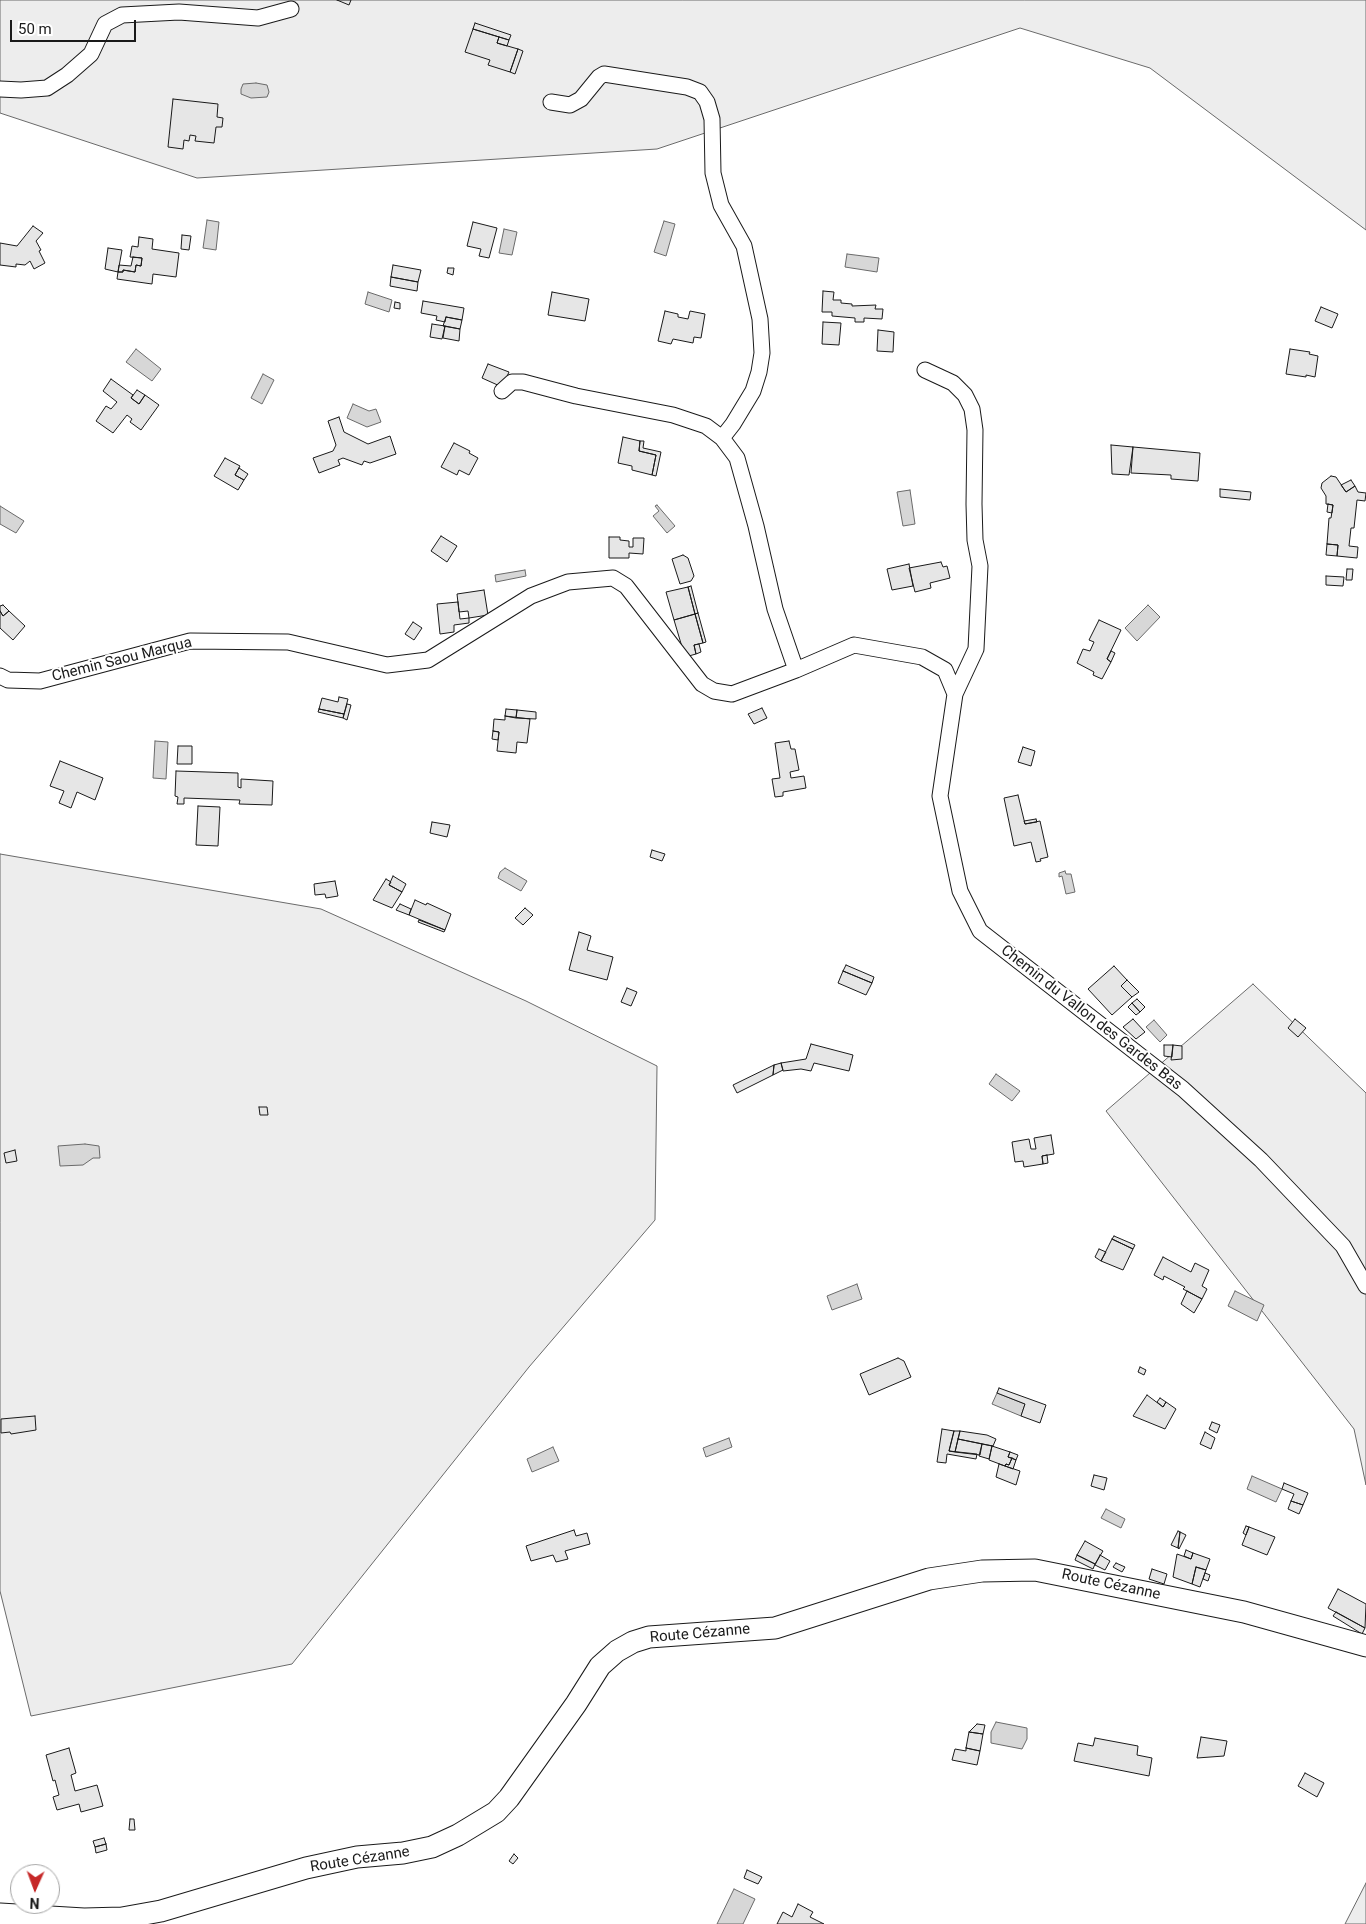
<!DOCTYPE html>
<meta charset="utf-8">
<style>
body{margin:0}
#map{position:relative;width:1366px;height:1924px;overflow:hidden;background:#fff;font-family:Roboto,sans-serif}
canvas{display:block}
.north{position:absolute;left:10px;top:1864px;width:50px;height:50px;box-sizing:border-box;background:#fff;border:1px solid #a3a3a3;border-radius:50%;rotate:182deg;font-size:14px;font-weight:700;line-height:20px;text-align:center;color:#1a1a1a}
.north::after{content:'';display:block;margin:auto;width:18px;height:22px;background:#c62828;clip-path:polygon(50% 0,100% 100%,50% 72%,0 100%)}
.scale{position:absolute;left:10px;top:20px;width:126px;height:22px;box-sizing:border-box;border:2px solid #1a1a1a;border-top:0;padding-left:6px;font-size:15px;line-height:18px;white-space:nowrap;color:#1a1a1a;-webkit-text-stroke:4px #fff;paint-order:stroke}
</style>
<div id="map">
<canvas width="1366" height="1924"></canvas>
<div class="north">N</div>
<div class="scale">50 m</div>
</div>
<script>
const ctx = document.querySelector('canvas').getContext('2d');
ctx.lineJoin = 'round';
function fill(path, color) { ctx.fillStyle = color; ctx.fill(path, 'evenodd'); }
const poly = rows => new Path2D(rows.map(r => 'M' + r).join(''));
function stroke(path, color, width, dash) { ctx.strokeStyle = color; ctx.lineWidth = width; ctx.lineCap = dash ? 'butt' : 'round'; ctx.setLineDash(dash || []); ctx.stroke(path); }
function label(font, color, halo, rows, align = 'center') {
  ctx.font = font + ' Roboto,sans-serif'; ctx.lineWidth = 4; ctx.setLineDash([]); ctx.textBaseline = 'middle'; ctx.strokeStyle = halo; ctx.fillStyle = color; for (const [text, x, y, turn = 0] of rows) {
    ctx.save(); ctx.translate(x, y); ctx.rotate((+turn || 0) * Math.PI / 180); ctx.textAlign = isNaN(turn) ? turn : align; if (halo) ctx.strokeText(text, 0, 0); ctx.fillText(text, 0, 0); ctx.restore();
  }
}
const green = poly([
 [0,0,1366,0,1366,230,1150,68,1020,28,657,149,197,178,0,113,0,0],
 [0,854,321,909,526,1001,657,1066,655,1220,529,1367,292,1664,31,1716,0,1591,0,854],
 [1253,984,1366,1093,1366,1485,1354,1429,1106,1111,1253,984],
 [1366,1883,1366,1924,1345,1924,1366,1883]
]);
fill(green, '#ededed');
stroke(green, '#6a6a6a', 1);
const water = poly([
 [256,83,267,85,269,92,267,97,251,98,241,94,241,89,243,84,256,83],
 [207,220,219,222,216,250,203,248,207,220],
 [664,221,675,224,666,256,654,252,664,221],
 [504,229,517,232,512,255,499,253,504,229],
 [847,254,879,258,877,272,845,267,847,254],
 [368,292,392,300,389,312,365,304,368,292],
 [136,349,161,369,152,381,126,362,136,349],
 [263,374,274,380,262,404,251,398,263,374],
 [353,404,369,411,376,409,381,422,367,427,347,418,353,404],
 [910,490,915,524,903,526,897,492,910,490],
 [657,505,675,526,667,533,653,516,659,511,655,506,657,505],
 [0,506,24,521,16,533,0,524,0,506],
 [525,570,526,576,496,582,495,575,525,570],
 [1148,605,1160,617,1137,641,1125,628,1148,605],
 [155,741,168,742,166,779,153,778,155,741],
 [505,868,527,881,521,891,498,878,500,872,505,868],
 [1065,871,1066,874,1071,874,1075,892,1066,894,1062,876,1059,877,1059,873,1065,871],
 [1154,1020,1167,1035,1160,1042,1146,1027,1154,1020],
 [996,1074,1020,1091,1012,1101,989,1084,996,1074],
 [85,1144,99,1146,100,1158,93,1158,83,1165,60,1166,58,1146,85,1144],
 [857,1284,862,1299,832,1310,827,1296,857,1284],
 [1235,1291,1264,1305,1257,1321,1228,1306,1235,1291],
 [997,1393,1025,1404,1021,1416,992,1404,997,1393],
 [729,1438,732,1447,706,1457,703,1448,729,1438],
 [553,1447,559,1461,532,1472,527,1459,553,1447],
 [1252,1476,1282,1489,1276,1502,1247,1489,1252,1476],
 [1106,1509,1125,1519,1121,1528,1101,1518,1106,1509],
 [996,1722,1027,1728,1027,1739,1022,1749,991,1743,991,1732,996,1722],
 [734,1889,755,1899,743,1924,717,1924,734,1889]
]);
fill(water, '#d7d7d7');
stroke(water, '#6a6a6a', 1);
const building = poly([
 [337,0,351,0,349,5,337,0],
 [475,23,511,35,509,40,473,29,475,23],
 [473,29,499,37,497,43,518,49,510,72,488,65,490,60,465,52,473,29],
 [499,37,509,40,507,46,497,43,499,37],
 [518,49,523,51,515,74,510,72,518,49],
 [173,99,218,104,217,117,223,118,222,127,216,127,214,143,195,141,196,136,190,135,189,141,184,140,183,149,168,147,173,99],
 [473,222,497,228,489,258,479,256,481,249,467,246,473,222],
 [33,226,43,233,36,241,41,250,39,251,45,263,34,269,30,261,25,265,16,264,16,267,0,265,0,243,17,246,33,226],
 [182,235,191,236,189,250,181,249,182,235],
 [139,237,153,239,152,249,179,253,176,277,153,274,152,284,117,279,118,272,123,272,123,270,135,272,136,265,141,266,142,258,130,257,132,246,138,247,139,237],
 [108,248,122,250,118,272,105,269,108,248],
 [133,257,142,258,141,266,136,265,135,272,123,270,123,272,118,272,119,265,131,266,133,257],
 [393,265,421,270,418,282,391,277,393,265],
 [448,268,454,268,453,275,447,273,448,268],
 [391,277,418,282,417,291,390,286,391,277],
 [823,291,834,292,833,300,841,300,841,303,852,304,852,306,876,305,875,309,883,309,882,319,864,318,864,322,855,322,855,318,832,316,832,312,822,312,823,291],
 [552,292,589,299,585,321,548,315,552,292],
 [423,301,464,308,462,320,446,317,445,322,436,320,437,316,421,313,423,301],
 [395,302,400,303,400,309,394,308,395,302],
 [1321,307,1338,314,1332,328,1315,321,1321,307],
 [665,311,678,314,678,317,688,319,690,311,705,314,701,338,694,337,693,343,673,339,671,344,658,341,665,311],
 [446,317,462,320,460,329,443,326,446,317],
 [823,322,841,323,839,345,822,344,823,322],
 [432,324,445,326,442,339,430,337,432,324],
 [445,326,460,329,459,341,443,338,445,326],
 [878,330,894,332,893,352,877,351,878,330],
 [1290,349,1310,352,1309,354,1318,356,1315,377,1306,375,1306,377,1286,374,1290,349],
 [488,364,509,372,502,387,482,378,488,364],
 [111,379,133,395,131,398,139,404,145,395,159,405,141,430,130,422,132,419,127,415,113,433,96,421,106,406,111,409,117,402,103,391,111,379],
 [137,390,145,395,139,404,131,398,137,390],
 [339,417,344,432,368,444,390,436,396,454,370,463,364,461,362,465,343,458,338,460,340,465,319,473,313,458,333,451,336,445,328,421,339,417],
 [623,437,640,441,639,451,656,455,652,475,632,470,632,466,618,463,623,437],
 [640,441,644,441,643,448,661,452,656,476,652,475,656,455,639,451,640,441],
 [454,443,470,451,469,453,478,458,469,475,459,470,457,475,441,467,454,443],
 [1111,445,1133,447,1129,475,1112,474,1111,445],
 [1133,447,1200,453,1198,481,1171,479,1171,475,1131,473,1133,447],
 [225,458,240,466,235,475,244,480,238,490,214,476,225,458],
 [239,468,248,474,244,480,235,475,239,468],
 [1331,476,1336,477,1346,492,1355,486,1358,492,1366,493,1365,501,1357,500,1354,528,1351,528,1349,546,1358,547,1357,558,1337,556,1338,545,1327,544,1329,518,1331,518,1333,505,1326,504,1326,496,1321,488,1322,483,1331,476],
 [1351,480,1355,486,1346,492,1341,485,1351,480],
 [1220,489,1251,492,1250,500,1220,497,1220,489],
 [1328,504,1333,505,1332,513,1327,512,1328,504],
 [441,536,457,546,447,562,431,551,441,536],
 [609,537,620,537,620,540,629,541,629,547,633,547,633,538,644,538,643,554,629,553,629,558,609,558,609,537],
 [1327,544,1338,545,1337,556,1326,555,1327,544],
 [683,555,688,558,694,576,691,581,680,584,672,559,683,555],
 [941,562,943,567,947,566,950,578,930,583,931,588,915,592,909,568,941,562],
 [909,564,913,586,892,590,887,569,909,564],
 [1347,569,1353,569,1352,580,1346,580,1347,569],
 [1326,576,1344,577,1343,586,1326,585,1326,576],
 [691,586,698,613,695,614,688,587,691,586],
 [688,587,695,614,674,620,666,592,688,587],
 [484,590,488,615,469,618,468,611,459,612,457,594,484,590],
 [458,602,460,619,469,618,469,623,454,625,454,632,440,634,437,604,458,602],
 [3,605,9,611,3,616,0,611,0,606,3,605],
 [0,611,3,616,9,611,25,626,13,640,0,628,0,611],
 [698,613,706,642,703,643,695,614,698,613],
 [695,614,703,643,694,645,696,654,685,657,674,620,695,614],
 [1099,620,1121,630,1107,659,1111,662,1102,679,1093,675,1094,672,1077,663,1083,649,1090,651,1094,642,1089,640,1099,620],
 [413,622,422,628,414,640,405,634,413,622],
 [699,644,701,652,696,654,694,645,699,644],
 [1111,651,1115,653,1111,662,1107,659,1111,651],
 [339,697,348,699,344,714,319,709,322,698,338,702,339,697],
 [347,704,351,705,347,720,343,718,347,704],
 [762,708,767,718,754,724,748,714,762,708],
 [319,709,344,714,343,718,318,712,319,709],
 [506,709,517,710,516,718,505,716,506,709],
 [517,710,536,712,536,719,516,718,517,710],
 [505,716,530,719,527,743,517,742,516,753,497,751,499,732,493,731,494,719,505,720,505,716],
 [493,731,499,732,498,740,492,739,493,731],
 [789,741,791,749,795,749,799,770,790,772,791,778,804,776,806,788,783,792,783,796,775,797,772,779,780,778,775,743,789,741],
 [178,746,192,746,192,764,177,764,178,746],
 [1023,747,1035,751,1031,766,1018,762,1023,747],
 [60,761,103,778,95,800,77,792,71,808,59,803,64,791,50,786,60,761],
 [176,771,238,773,238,787,241,788,241,779,273,781,272,805,239,804,240,800,184,798,184,804,177,804,178,797,175,796,176,771],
 [1018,795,1025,824,1040,821,1048,857,1040,859,1041,861,1036,862,1031,842,1014,846,1004,798,1018,795],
 [198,806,220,807,218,846,196,845,198,806],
 [1036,819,1037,822,1025,824,1024,821,1036,819],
 [432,822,450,825,447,837,430,833,432,822],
 [652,850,665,854,662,861,650,857,652,850],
 [393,876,406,884,402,892,389,885,393,876],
 [386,879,391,882,389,885,402,892,392,908,373,900,386,879],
 [335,881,338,896,326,898,325,894,315,895,314,884,335,881],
 [415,900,426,905,427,903,451,914,445,930,409,915,415,900],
 [400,904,411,909,409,915,396,910,400,904],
 [525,908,533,915,523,925,515,918,525,908],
 [419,920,445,930,444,932,418,922,419,920],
 [579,932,591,936,587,950,613,957,607,980,569,970,579,932],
 [846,965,874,977,872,983,843,971,846,965],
 [1114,966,1127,980,1121,986,1132,997,1112,1015,1088,989,1114,966],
 [843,971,872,983,866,995,838,983,843,971],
 [1127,980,1139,992,1132,997,1121,986,1127,980],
 [627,988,637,992,631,1006,621,1002,627,988],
 [1137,999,1145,1007,1140,1012,1132,1003,1137,999],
 [1132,1003,1140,1012,1136,1015,1128,1007,1132,1003],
 [1133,1019,1145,1032,1136,1039,1123,1027,1133,1019],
 [1295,1019,1306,1028,1298,1037,1288,1028,1295,1019],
 [811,1044,853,1055,849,1071,814,1063,811,1071,801,1069,783,1071,781,1063,806,1059,811,1044],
 [1164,1045,1173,1045,1172,1057,1164,1056,1164,1045],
 [1173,1045,1182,1046,1182,1059,1171,1060,1173,1045],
 [781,1063,783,1070,773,1075,774,1065,781,1063],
 [774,1065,773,1075,737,1093,733,1085,774,1065],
 [259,1107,267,1107,268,1115,260,1115,259,1107],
 [1051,1135,1054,1154,1042,1156,1043,1164,1024,1167,1023,1161,1015,1162,1012,1142,1029,1139,1031,1149,1036,1149,1034,1138,1051,1135],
 [15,1150,17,1161,6,1163,4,1153,15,1150],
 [1047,1155,1048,1163,1043,1164,1042,1156,1047,1155],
 [1114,1236,1135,1245,1133,1249,1112,1239,1114,1236],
 [1112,1239,1133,1249,1123,1270,1101,1261,1112,1239],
 [1099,1249,1106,1252,1101,1261,1095,1257,1099,1249],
 [1163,1257,1191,1272,1195,1263,1209,1270,1202,1286,1207,1289,1202,1299,1183,1289,1185,1287,1164,1276,1163,1280,1154,1275,1163,1257],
 [1187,1291,1202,1299,1194,1313,1181,1304,1187,1291],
 [898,1358,904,1361,911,1377,869,1395,860,1374,898,1358],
 [1140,1367,1146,1370,1144,1375,1138,1372,1140,1367],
 [999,1388,1046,1405,1040,1423,1021,1416,1025,1404,997,1393,999,1388],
 [1147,1395,1163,1407,1166,1402,1176,1409,1165,1429,1133,1416,1147,1395],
 [1160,1398,1166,1402,1163,1407,1157,1402,1160,1398],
 [35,1416,36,1430,11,1434,10,1432,1,1433,1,1419,35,1416],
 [1212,1422,1220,1425,1217,1433,1209,1429,1212,1422],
 [942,1429,954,1431,949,1451,977,1454,976,1459,947,1454,946,1463,937,1462,942,1429],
 [954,1431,960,1431,955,1452,949,1451,954,1431],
 [960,1431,987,1435,996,1439,993,1446,958,1439,960,1431],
 [1205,1432,1215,1438,1211,1449,1200,1444,1205,1432],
 [958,1439,982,1444,980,1455,955,1452,958,1439],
 [982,1444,992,1446,989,1459,979,1456,982,1444],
 [992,1446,1010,1452,1008,1457,1012,1458,1009,1465,1006,1464,1005,1466,989,1460,992,1446],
 [1010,1452,1018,1455,1016,1460,1008,1457,1010,1452],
 [1012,1458,1016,1460,1013,1469,1005,1466,1006,1464,1009,1465,1012,1458],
 [999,1464,1020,1471,1016,1485,996,1477,999,1464],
 [1094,1475,1107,1478,1104,1490,1091,1486,1094,1475],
 [1284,1483,1308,1493,1303,1505,1291,1501,1294,1494,1282,1489,1284,1483],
 [1291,1501,1303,1505,1299,1514,1288,1509,1291,1501],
 [1246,1526,1249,1527,1246,1535,1243,1533,1246,1526],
 [1249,1527,1275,1537,1267,1555,1242,1545,1249,1527],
 [574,1530,576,1536,587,1533,590,1544,565,1551,568,1559,556,1562,553,1555,531,1561,526,1546,574,1530],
 [1178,1531,1180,1532,1178,1548,1171,1545,1178,1531],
 [1180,1532,1186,1535,1179,1549,1178,1548,1180,1532],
 [1085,1541,1103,1551,1095,1564,1077,1555,1085,1541],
 [1186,1550,1193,1553,1191,1559,1184,1556,1186,1550],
 [1193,1553,1210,1559,1206,1570,1196,1567,1192,1584,1173,1577,1177,1554,1191,1559,1193,1553],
 [1077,1555,1095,1564,1093,1569,1075,1560,1077,1555],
 [1100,1555,1110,1561,1105,1570,1095,1565,1100,1555],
 [1116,1563,1125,1567,1122,1572,1113,1567,1116,1563],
 [1196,1567,1206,1570,1200,1587,1192,1584,1196,1567],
 [1152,1569,1167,1574,1164,1584,1149,1579,1152,1569],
 [1205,1573,1210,1575,1208,1581,1203,1579,1205,1573],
 [1338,1589,1366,1604,1365,1628,1328,1608,1338,1589],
 [1336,1612,1365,1628,1362,1634,1333,1616,1336,1612],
 [977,1724,985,1725,983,1734,969,1732,977,1724],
 [969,1732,983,1734,980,1751,966,1748,969,1732],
 [1201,1737,1227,1741,1224,1756,1197,1758,1201,1737],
 [1095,1738,1138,1746,1137,1755,1152,1758,1149,1776,1074,1761,1078,1743,1093,1746,1095,1738],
 [69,1748,76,1773,71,1775,75,1791,97,1785,103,1806,81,1812,79,1804,57,1810,53,1797,59,1795,55,1780,53,1781,46,1755,69,1748],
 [966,1748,980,1751,977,1765,952,1760,955,1749,966,1751,966,1748],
 [1305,1773,1324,1783,1317,1797,1298,1786,1305,1773],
 [130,1819,134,1819,135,1830,129,1830,130,1819],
 [104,1838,106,1844,95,1847,93,1841,104,1838],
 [106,1844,107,1850,96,1853,95,1847,106,1844],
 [514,1854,518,1858,513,1864,509,1861,514,1854],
 [747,1870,762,1877,758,1884,744,1878,747,1870],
 [798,1904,813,1912,810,1917,824,1924,777,1924,783,1912,792,1917,798,1904]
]);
fill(building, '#e6e6e6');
stroke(building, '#1a1a1a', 1);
const street = poly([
 [0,89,21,90,47,88,67,75,91,54,105,24,122,15,179,12,258,18,291,9],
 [551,102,570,105,581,99,599,77,604,74,687,87,700,92,707,102,712,119,713,173,721,205,744,246,760,319,762,353,759,372,753,391,733,424,722,438],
 [925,370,953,383,965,395,972,409,975,430,974,504,975,540,980,566,976,649,955,694,940,796,960,891,980,931,1183,1089,1261,1160,1343,1246,1366,1286],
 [502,391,512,382,523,382,576,396,673,415,706,426,722,438,737,458,756,526,775,609,796,670,854,645,922,657,945,670,955,694],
 [0,676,8,680,40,681,190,641,288,642,387,665,428,660,531,596,568,582,613,578,626,586,702,684,714,691,732,694,796,670]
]);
const secondary = poly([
 [0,1914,84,1919,122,1918,161,1911,306,1868,357,1857,403,1853,432,1847,458,1835,496,1812,509,1798,576,1704,600,1666,617,1651,633,1642,649,1637,775,1628,929,1579,982,1571,1035,1570,1244,1612,1366,1646]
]);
stroke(street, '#1a1a1a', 17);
stroke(secondary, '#1a1a1a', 23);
stroke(street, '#fff', 15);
stroke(secondary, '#fff', 21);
label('15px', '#1a1a1a', '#fff', [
 ["Chemin Saou Marqua",122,660,-14],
 ["Chemin du Vallon des Gardes Bas",1091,1018,38],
 ["Route Cézanne",1111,1585,12],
 ["Route Cézanne",700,1634,-5],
 ["Route Cézanne",360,1860,-9]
]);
</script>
